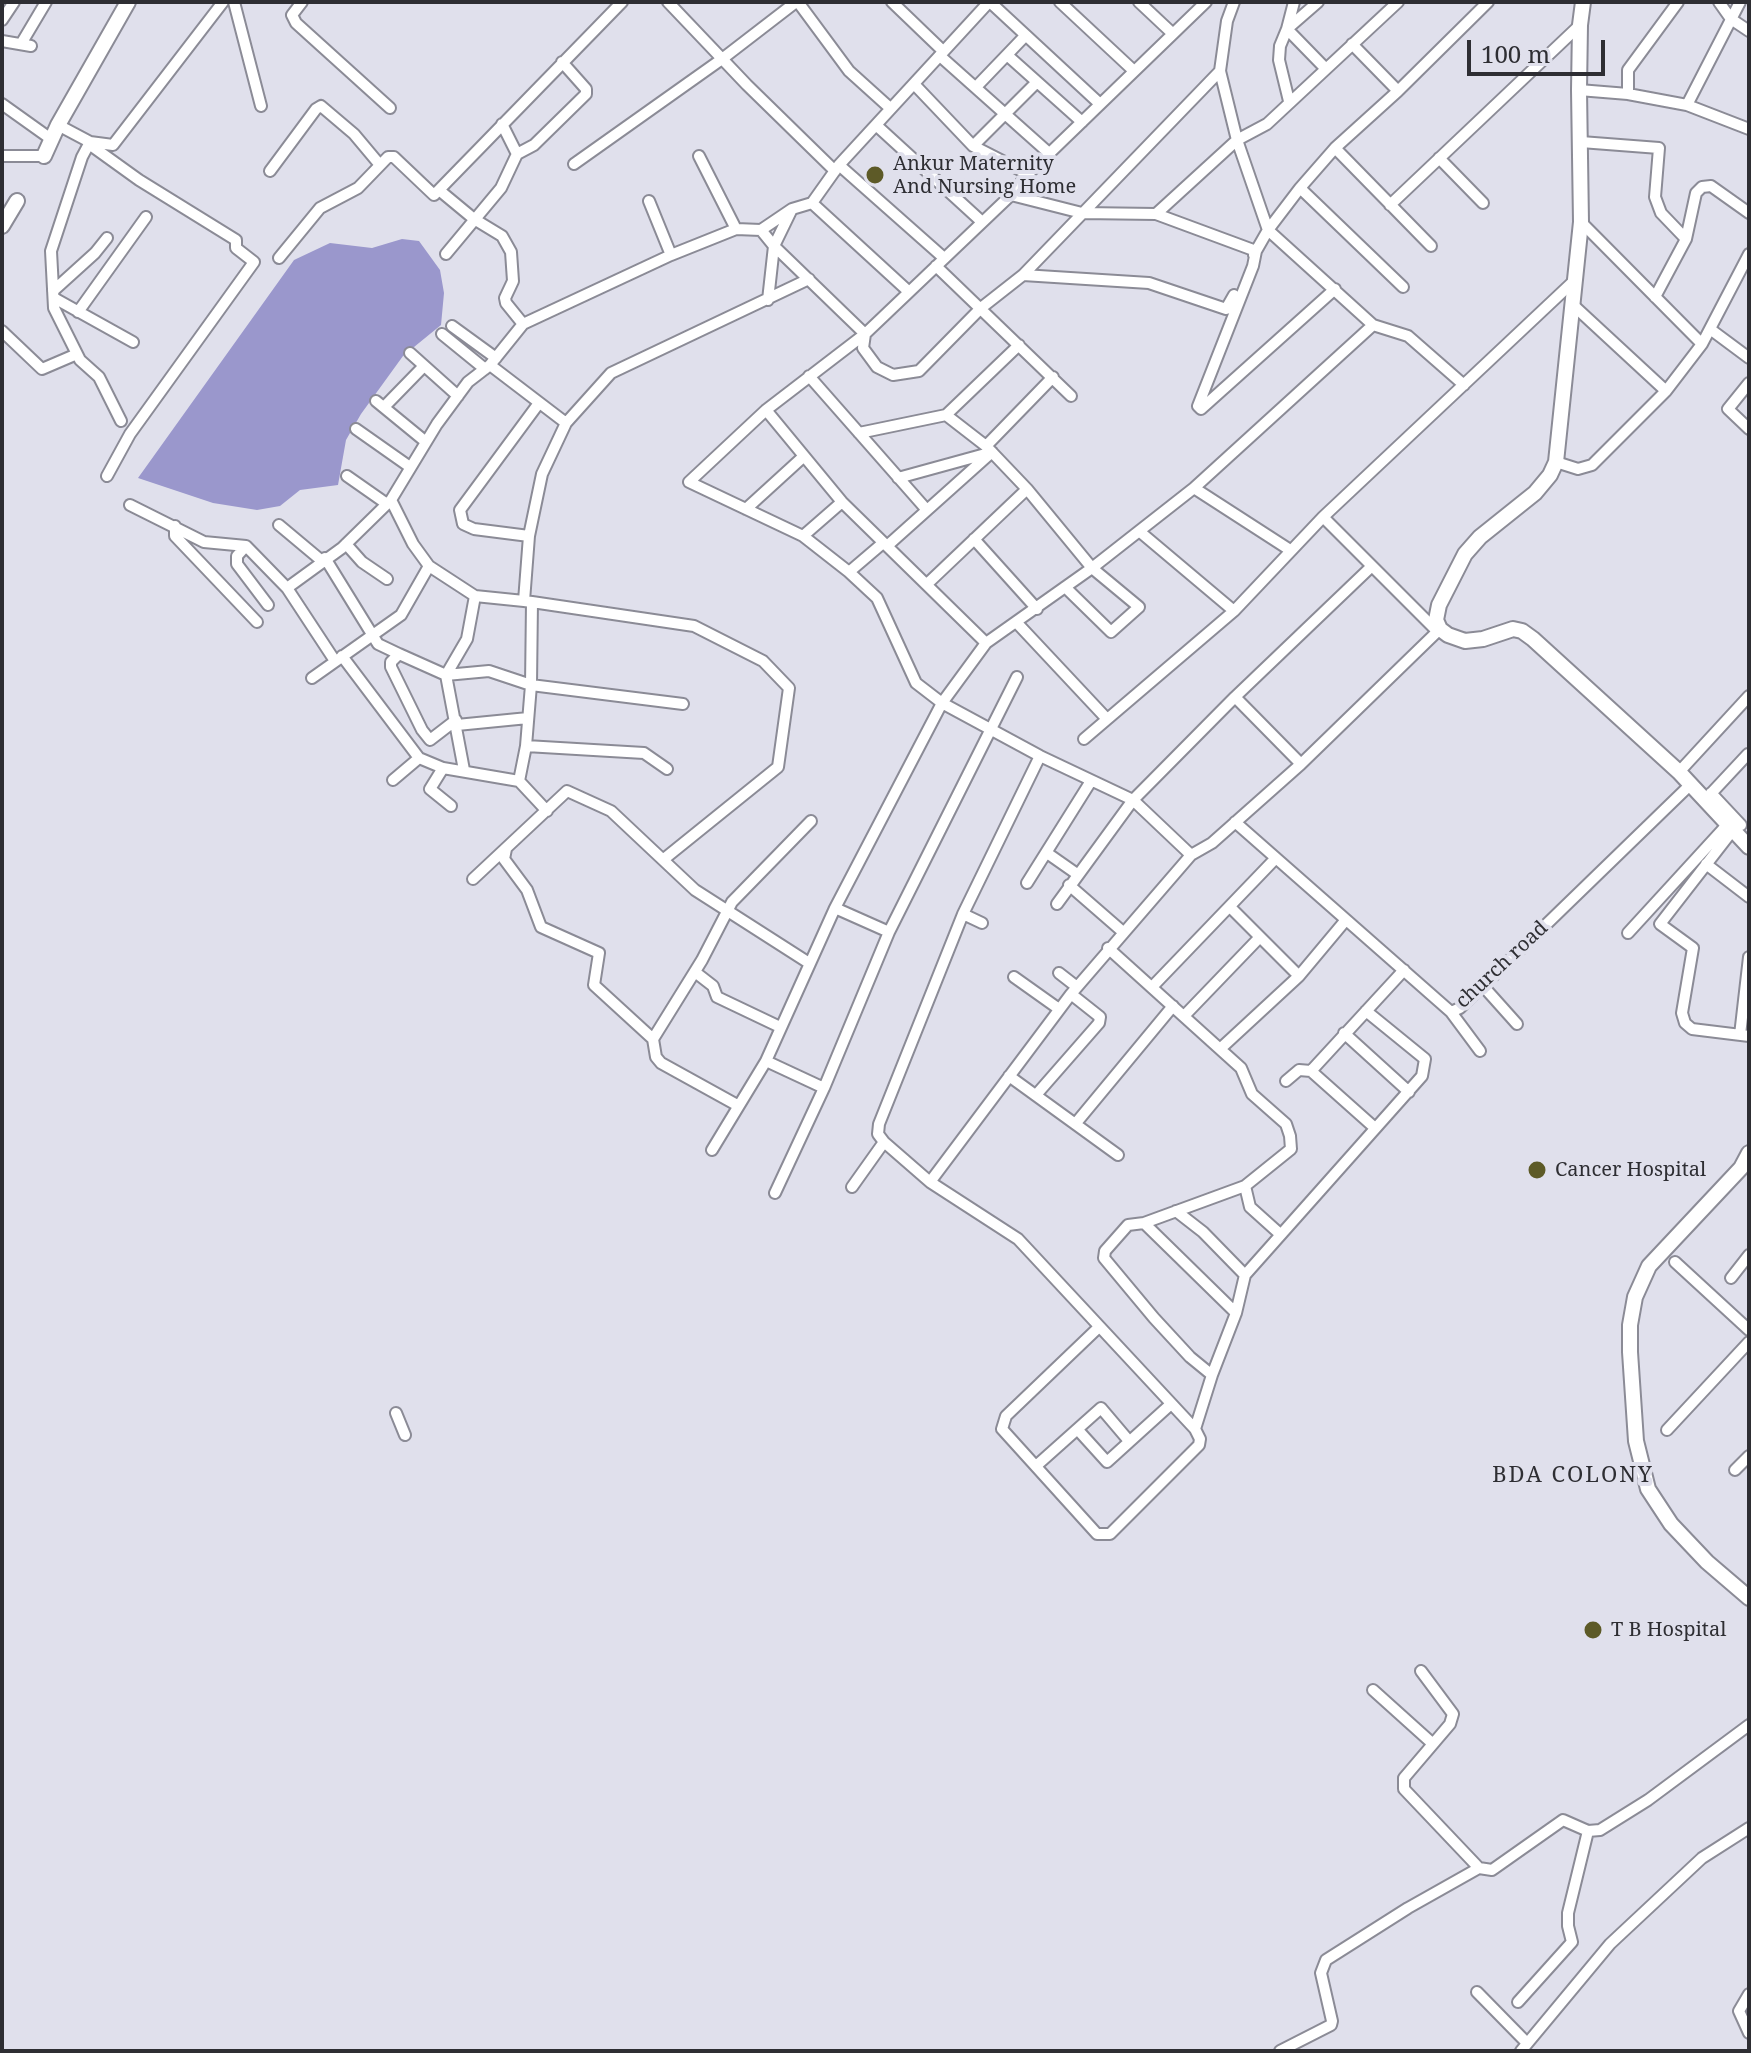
<!DOCTYPE html>
<style>
body{margin:0}
#map{position:relative;width:1751px;height:2053px;overflow:hidden;background:#e0e0ec;font-family:"Noto Serif",serif}
canvas{display:block}
.frame{position:absolute;inset:0;border:4px solid #2e2e33;pointer-events:none}
.scale{position:absolute;left:1467px;top:40px;width:138px;height:36px;box-sizing:border-box;border:4px solid #2e2e33;border-top:0;padding-left:10px;font-size:24px;line-height:28px;white-space:nowrap;color:#2e2e33;-webkit-text-stroke:6px #e0e0ec;paint-order:stroke}
</style>
<div id="map">
<canvas width="1751" height="2053"></canvas>
<div class="frame"></div>
<div class="scale">100 m</div>
</div>
<script>
const ctx = document.querySelector('canvas').getContext('2d');
ctx.lineJoin = 'round';
function fill(path, color) { ctx.fillStyle = color; ctx.fill(path, 'evenodd'); }
const poly = rows => new Path2D(rows.map(r => 'M' + r).join(''));
function stroke(path, color, width, dash) { ctx.strokeStyle = color; ctx.lineWidth = width; ctx.lineCap = dash ? 'butt' : 'round'; ctx.setLineDash(dash || []); ctx.stroke(path); }
function label(font, color, halo, rows, align = 'center') {
  ctx.font = font + ' "Noto Serif",serif'; ctx.lineWidth = 8; ctx.setLineDash([]); ctx.textBaseline = 'middle'; ctx.strokeStyle = halo; ctx.fillStyle = color; for (const [text, x, y, turn = 0] of rows) {
    ctx.save(); ctx.translate(x, y); ctx.rotate((+turn || 0) * Math.PI / 180); ctx.textAlign = isNaN(turn) ? turn : align; if (halo) ctx.strokeText(text, 0, 0); ctx.fillText(text, 0, 0); ctx.restore();
  }
}
fill(poly([
 [402,239,419,241,440,270,444,293,441,325,403,356,361,414,346,440,338,485,300,490,280,506,257,510,213,503,138,478,294,260,330,243,372,248]
]), '#9a97cc');
const street = poly([
 [234,2,261,106],
 [302,2,292,15,296,23,390,108],
 [668,2,747,85,835,171],
 [798,2,849,71,890,108],
 [892,2,943,51],
 [990,2,1100,104],
 [1060,2,1134,71],
 [1139,2,1172,33],
 [1294,2,1287,29,1326,69],
 [1719,2,1731,19,1749,31],
 [2,20,14,2],
 [2,41,31,46],
 [21,44,46,2],
 [1352,44,1398,91],
 [1007,55,1082,122],
 [940,56,1050,154],
 [914,84,973,146,1028,174],
 [976,87,1025,36],
 [1579,90,1628,94,1687,105,1749,129],
 [1628,94,1628,70,1678,2],
 [1289,101,1279,60,1280,46,1287,29,1318,2],
 [2,104,51,139],
 [1687,105,1740,2],
 [58,125,90,142,113,145,223,2],
 [876,125,981,221],
 [90,142,82,157,51,251,54,308,80,360,99,377,121,421],
 [1581,142,1659,148,1655,197,1661,213,1686,239],
 [89,144,139,180,236,240,236,248,254,262,130,434,107,476],
 [973,146,1037,82],
 [1335,148,1431,246],
 [517,154,534,145,586,94,586,89,562,62],
 [2,156,44,156],
 [699,156,736,229],
 [1439,158,1483,203],
 [574,164,722,59,796,2],
 [839,165,944,258],
 [270,171,316,109,321,106,354,134,380,165],
 [1300,188,1403,287],
 [439,190,474,219,502,236,511,252,513,281,505,298,506,303,523,324],
 [1011,195,1082,213,1156,214,1256,251,1254,255],
 [649,201,671,255],
 [812,203,908,291],
 [1390,205,1580,25],
 [1156,214,1237,140,1267,124,1398,2],
 [1581,222,1702,344],
 [761,230,774,246,865,334,863,348,877,367,893,375,919,371,981,308,1023,275,1220,71],
 [446,254,501,188,517,154,502,124],
 [279,258,320,208,358,188,388,157,394,157,434,195,622,2],
 [936,266,1071,396],
 [1023,275,1149,283,1226,309,1234,295],
 [1335,289,1201,409,1198,406,1253,266,1256,251,1268,230,1300,188,1335,148,1398,91,1488,2],
 [53,291,95,253,107,238],
 [1655,297,1686,239,1696,193,1702,187,1711,186,1749,213],
 [54,298,133,342],
 [768,300,774,246,791,211],
 [1573,305,1666,391],
 [78,312,146,217],
 [1373,325,1408,336,1464,385],
 [452,326,496,358],
 [1710,329,1749,358],
 [2,331,42,369,77,354],
 [442,334,485,369],
 [410,353,458,396],
 [490,365,566,423],
 [809,376,926,509],
 [1749,383,1728,409,1749,429],
 [376,401,426,442],
 [384,407,423,367],
 [766,410,842,502,986,643],
 [946,415,986,446,1027,489,1092,568,1139,607,1111,632,1065,587],
 [356,429,410,467],
 [859,433,946,415,1019,345],
 [986,446,1053,377],
 [1556,462,1578,469,1592,465,1666,391,1702,344,1749,254],
 [347,476,387,504],
 [898,478,989,453],
 [1194,488,1290,550],
 [391,500,413,544,429,566,475,596,524,601],
 [130,505,204,542,246,546,287,588,335,661],
 [746,509,803,457],
 [1323,517,1437,631],
 [279,525,322,561],
 [175,526,175,536,257,622],
 [1139,531,1234,611],
 [529,536,474,529,463,524,460,510,539,403],
 [803,536,842,502],
 [974,539,1037,609],
 [346,544,362,562,387,579],
 [246,546,237,556,237,564,268,605],
 [887,546,992,452],
 [325,558,378,644,399,654],
 [849,572,883,543],
 [927,584,1027,489],
 [287,588,342,548,391,500,437,424,468,382,490,365,523,324,671,255,736,229,761,230,792,209,812,203,839,165,989,2],
 [532,602,694,626,763,661,789,688,778,767,664,859],
 [1017,623,1107,719],
 [342,656,419,758,443,768,519,781,547,811],
 [312,678,401,615,429,566],
 [1235,697,1301,764],
 [456,720,430,740,422,730,391,667,391,662,399,654,446,675,489,671,531,685,683,704],
 [457,725,528,718],
 [1084,739,1234,611,1323,517,1575,280],
 [526,746,644,753,667,769],
 [1040,756,963,914,879,1124,878,1134,884,1142,930,1182,1018,1239,1195,1429,1200,1439,1199,1445,1110,1534,1097,1534,1002,1429,1006,1416,1099,1327],
 [443,768,430,789,451,806],
 [464,770,446,675,467,639,475,596],
 [1679,772,1749,696],
 [393,780,419,758],
 [519,781,526,746,531,685,532,602,524,601,529,536,542,474,566,423,611,373,809,279],
 [1711,793,1741,825],
 [1705,800,1748,754],
 [1235,822,1451,1012,1460,1008,1690,785],
 [1733,830,1660,924,1693,948,1682,1013,1685,1023,1692,1029,1749,1036],
 [506,849,504,859,527,890,541,927,599,953,594,985,653,1039,656,1057,661,1063,737,1105],
 [1047,853,1077,874],
 [1191,855,1133,800,1040,756,942,703,916,683,877,598,849,572,803,536,689,482,766,410,865,334,1011,195,1028,174,1206,2],
 [1706,864,1749,897],
 [473,879,567,791,611,811,695,890,809,963],
 [1027,883,1091,781],
 [1069,885,1123,932],
 [1057,904,1133,800,1235,697,1372,566],
 [1230,907,1299,976],
 [835,908,889,932],
 [963,914,982,923],
 [1628,933,1727,825],
 [1108,948,1241,1068,1252,1094,1286,1124,1290,1136,1291,1149,1245,1186,1144,1223,1128,1225,1105,1251,1104,1258,1154,1318,1190,1357,1212,1375],
 [695,972,713,986,717,997,780,1027],
 [1059,973,1077,987],
 [1014,977,1059,1009],
 [1483,986,1517,1024],
 [1152,987,1275,859],
 [1451,1012,1480,1051],
 [1184,1016,1260,937],
 [1344,1033,1409,1092],
 [1740,1035,1749,957],
 [653,1039,702,960,732,902,811,821],
 [1220,1049,1299,976,1345,921],
 [766,1061,824,1088],
 [1311,1071,1375,1128],
 [1009,1076,1118,1155],
 [1286,1081,1299,1070,1311,1071,1404,970],
 [1036,1095,1099,1023,1100,1017,1071,994],
 [1076,1123,1173,1006],
 [712,1150,766,1061,835,908,942,703,986,643,1092,568,1194,488,1373,325,1268,230,1237,140,1220,71,1227,21,1234,2],
 [930,1182,1071,994,1191,855,1212,843,1301,764,1440,629],
 [1245,1186,1250,1207,1280,1234],
 [852,1187,884,1142],
 [775,1193,824,1088,889,932,1017,677],
 [1176,1211,1203,1232,1245,1275],
 [1144,1223,1236,1313],
 [1675,1262,1749,1330],
 [1731,1278,1749,1255],
 [396,1413,405,1435],
 [1195,1429,1212,1375,1236,1313,1245,1275,1422,1076,1425,1059,1366,1011],
 [1078,1430,1107,1462,1171,1404],
 [1667,1430,1749,1342],
 [1036,1466,1101,1408,1129,1441],
 [1735,1470,1749,1456],
 [1421,1671,1453,1714,1450,1724,1404,1778,1404,1789,1479,1868,1492,1870,1563,1820,1588,1831,1600,1830,1648,1800,1749,1725],
 [1373,1690,1433,1744],
 [1477,1992,1527,2043],
 [1749,1994,1739,2011,1749,2033],
 [1518,2002,1572,1942,1568,1926,1568,1913,1588,1831],
 [1280,2051,1331,2025,1332,2021,1321,1973,1326,1960,1408,1908,1479,1868],
 [1521,2051,1610,1944,1702,1858,1749,1828]
]);
const secondary = poly([
 [1583,2,1580,25,1579,90,1581,222,1556,462,1550,475,1535,493,1480,537,1465,554,1439,605,1436,620,1440,629,1448,635,1465,641,1483,639,1513,629,1522,631,1533,639,1679,772,1749,847],
 [44,156,58,125,128,2],
 [2,226,17,201],
 [1749,1153,1741,1168,1649,1266,1635,1297,1630,1325,1630,1352,1636,1441,1648,1489,1671,1524,1707,1562,1749,1598]
]);
stroke(street, '#8b8b96', 14);
stroke(secondary, '#8b8b96', 18);
stroke(street, '#fff', 10);
stroke(secondary, '#fff', 14);
for (const [x, y, r, color] of [
 [875,175,10,"#5d5a27"],
 [1537,1170,10,"#5d5a27"],
 [1593,1630,10,"#5d5a27"]
]) { const dot = new Path2D(); dot.arc(x, y, r, 0, 2 * Math.PI); ctx.fillStyle = color; ctx.fill(dot); stroke(dot, '#e0e0ec', 3); }
label('20px', '#2e2e33', '#e0e0ec', [
 ["Ankur Maternity",893,164],
 ["And Nursing Home",893,187],
 ["Cancer Hospital",1555,1170],
 ["T B Hospital",1611,1630]
], 'left');
label('20px', '#2e2e33', '#e0e0ec', [
 ["church road",1502,965,-43]
]);
ctx.letterSpacing = '2px';
label('22px', '#2e2e33', '#e0e0ec', [
 ["BDA COLONY",1573,1476]
]);
ctx.letterSpacing = '0px';
</script>
